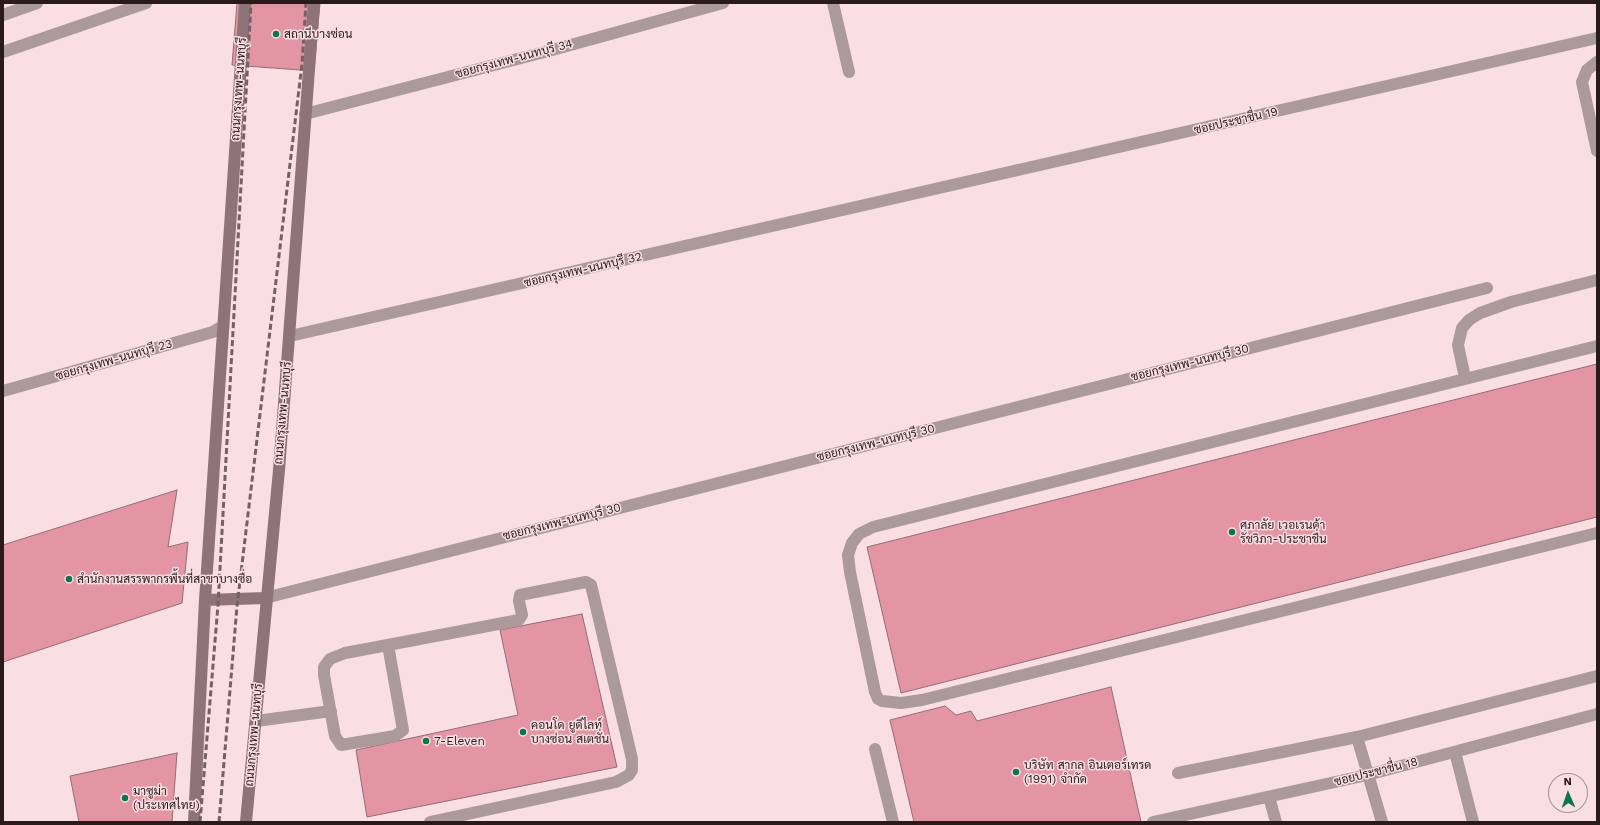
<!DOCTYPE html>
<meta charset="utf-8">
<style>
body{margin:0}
#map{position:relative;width:1600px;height:825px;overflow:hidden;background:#f9dfe3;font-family:"Work Sans",sans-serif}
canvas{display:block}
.frame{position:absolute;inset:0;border:4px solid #291a1c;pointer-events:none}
.north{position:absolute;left:1548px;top:773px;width:40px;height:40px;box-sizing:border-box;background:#f9dfe3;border:1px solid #a69093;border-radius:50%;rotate:358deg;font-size:11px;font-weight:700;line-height:16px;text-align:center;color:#291a1c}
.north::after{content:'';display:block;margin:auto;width:14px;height:18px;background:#0d754d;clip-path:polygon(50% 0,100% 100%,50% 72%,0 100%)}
</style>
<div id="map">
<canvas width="1600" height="825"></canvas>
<div class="frame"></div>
<div class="north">N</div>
</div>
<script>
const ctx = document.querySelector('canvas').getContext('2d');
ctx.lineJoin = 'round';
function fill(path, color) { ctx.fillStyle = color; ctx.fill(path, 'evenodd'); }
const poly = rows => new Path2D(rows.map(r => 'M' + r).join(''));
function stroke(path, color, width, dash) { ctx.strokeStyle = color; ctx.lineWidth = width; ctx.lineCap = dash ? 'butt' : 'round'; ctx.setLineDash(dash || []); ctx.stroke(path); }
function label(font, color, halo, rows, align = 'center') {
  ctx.font = font + ' "Work Sans",Sarabun,sans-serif'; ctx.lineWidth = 3; ctx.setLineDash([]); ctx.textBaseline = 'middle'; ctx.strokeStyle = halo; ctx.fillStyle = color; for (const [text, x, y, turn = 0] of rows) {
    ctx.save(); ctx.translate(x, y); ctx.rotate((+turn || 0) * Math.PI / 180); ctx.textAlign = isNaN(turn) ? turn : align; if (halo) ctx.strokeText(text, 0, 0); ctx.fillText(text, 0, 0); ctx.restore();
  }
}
const building = poly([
 [237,3,320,3,314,71,232,65,237,3],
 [1597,364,1597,517,901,693,867,547,1597,364],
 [177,490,168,547,188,542,182,603,3,662,3,545,177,490],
 [582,614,617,767,367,817,356,750,518,715,500,630,582,614],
 [1111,687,1141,822,914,822,890,720,945,706,956,715,971,711,977,721,1111,687],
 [177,753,172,822,79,822,70,776,177,753]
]);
fill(building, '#e395a4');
stroke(building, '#936d73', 1);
stroke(poly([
 [3,15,37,3],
 [1597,62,1587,70,1582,82,1597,151],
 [1597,346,873,527,859,534,852,543,848,555,850,572,875,692,878,699,882,701,901,703,922,700,1597,533],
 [1465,378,1458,345,1462,328,1469,320,1480,313,1511,302,1597,280],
 [388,645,403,730,395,736,341,745,335,736,324,675,324,667,330,659,345,653,388,645,493,625,519,620,522,615,519,601,520,595,586,582,591,585,632,759,632,770,629,775,616,782,430,822],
 [256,721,331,711],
 [1357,737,1382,822],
 [1455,752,1473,822],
 [1178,773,1357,737,1597,676],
 [1269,797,1276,822]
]), '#ab999c', 12);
stroke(poly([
 [833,3,849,72],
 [3,52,146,3],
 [305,114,556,49,723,3],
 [290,336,1597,38],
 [3,391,213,332,223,326],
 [265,598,1487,288],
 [875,749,893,822],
 [1153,822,1367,775,1597,714]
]), '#ab999c', 12);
stroke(poly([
 [205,600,265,598],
 [194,822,205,600,245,3],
 [246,822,279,470,314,3]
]), '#8e7478', 12);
stroke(poly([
 [200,822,218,605,251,3],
 [219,822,237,606,302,64,306,3]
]), '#746164', 3, [6, 3]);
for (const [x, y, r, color] of [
 [276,34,4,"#0d754d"],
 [1232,532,4,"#0d754d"],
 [69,579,4,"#0d754d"],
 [523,732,4,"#0d754d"],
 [426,741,4,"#0d754d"],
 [1016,772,4,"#0d754d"],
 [125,798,4,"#0d754d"]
]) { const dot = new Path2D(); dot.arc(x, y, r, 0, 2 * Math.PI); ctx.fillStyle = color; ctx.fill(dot); stroke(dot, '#f9dfe3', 1.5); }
label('12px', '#291a1c', '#f9dfe3', [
 ["สถานีบางซ่อน",284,34],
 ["ศุภาลัย เวอเรนด้า",1240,525],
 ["รัชวิภา-ประชาชื่น",1240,539],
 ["สำนักงานสรรพากรพื้นที่สาขาบางซื่อ",77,579],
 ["คอนโด ยูดีไลท์",531,725],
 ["บางซ่อน สเตชั่น",531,739],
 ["7-Eleven",434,741],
 ["บริษัท สากล อินเตอร์เทรด",1024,765],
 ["(1991) จำกัด",1024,779],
 ["มาซูม่า",133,791],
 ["(ประเทศไทย)",133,805]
], 'left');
label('12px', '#291a1c', '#f9dfe3', [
 ["ซอยกรุงเทพ-นนทบุรี 34",514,59,-15],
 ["ถนนกรุงเทพ-นนทบุรี",239,89,-86],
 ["ซอยประชาชื่น 19",1236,121,-13],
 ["ซอยกรุงเทพ-นนทบุรี 32",583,270,-13],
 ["ซอยกรุงเทพ-นนทบุรี 23",114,360,-16],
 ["ซอยกรุงเทพ-นนทบุรี 30",1190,363,-14],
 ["ถนนกรุงเทพ-นนทบุรี",283,413,-85],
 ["ซอยกรุงเทพ-นนทบุรี 30",876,443,-14],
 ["ซอยกรุงเทพ-นนทบุรี 30",562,522,-14],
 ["ถนนกรุงเทพ-นนทบุรี",254,735,-85],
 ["ซอยประชาชื่น 18",1376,772,-14]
]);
</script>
